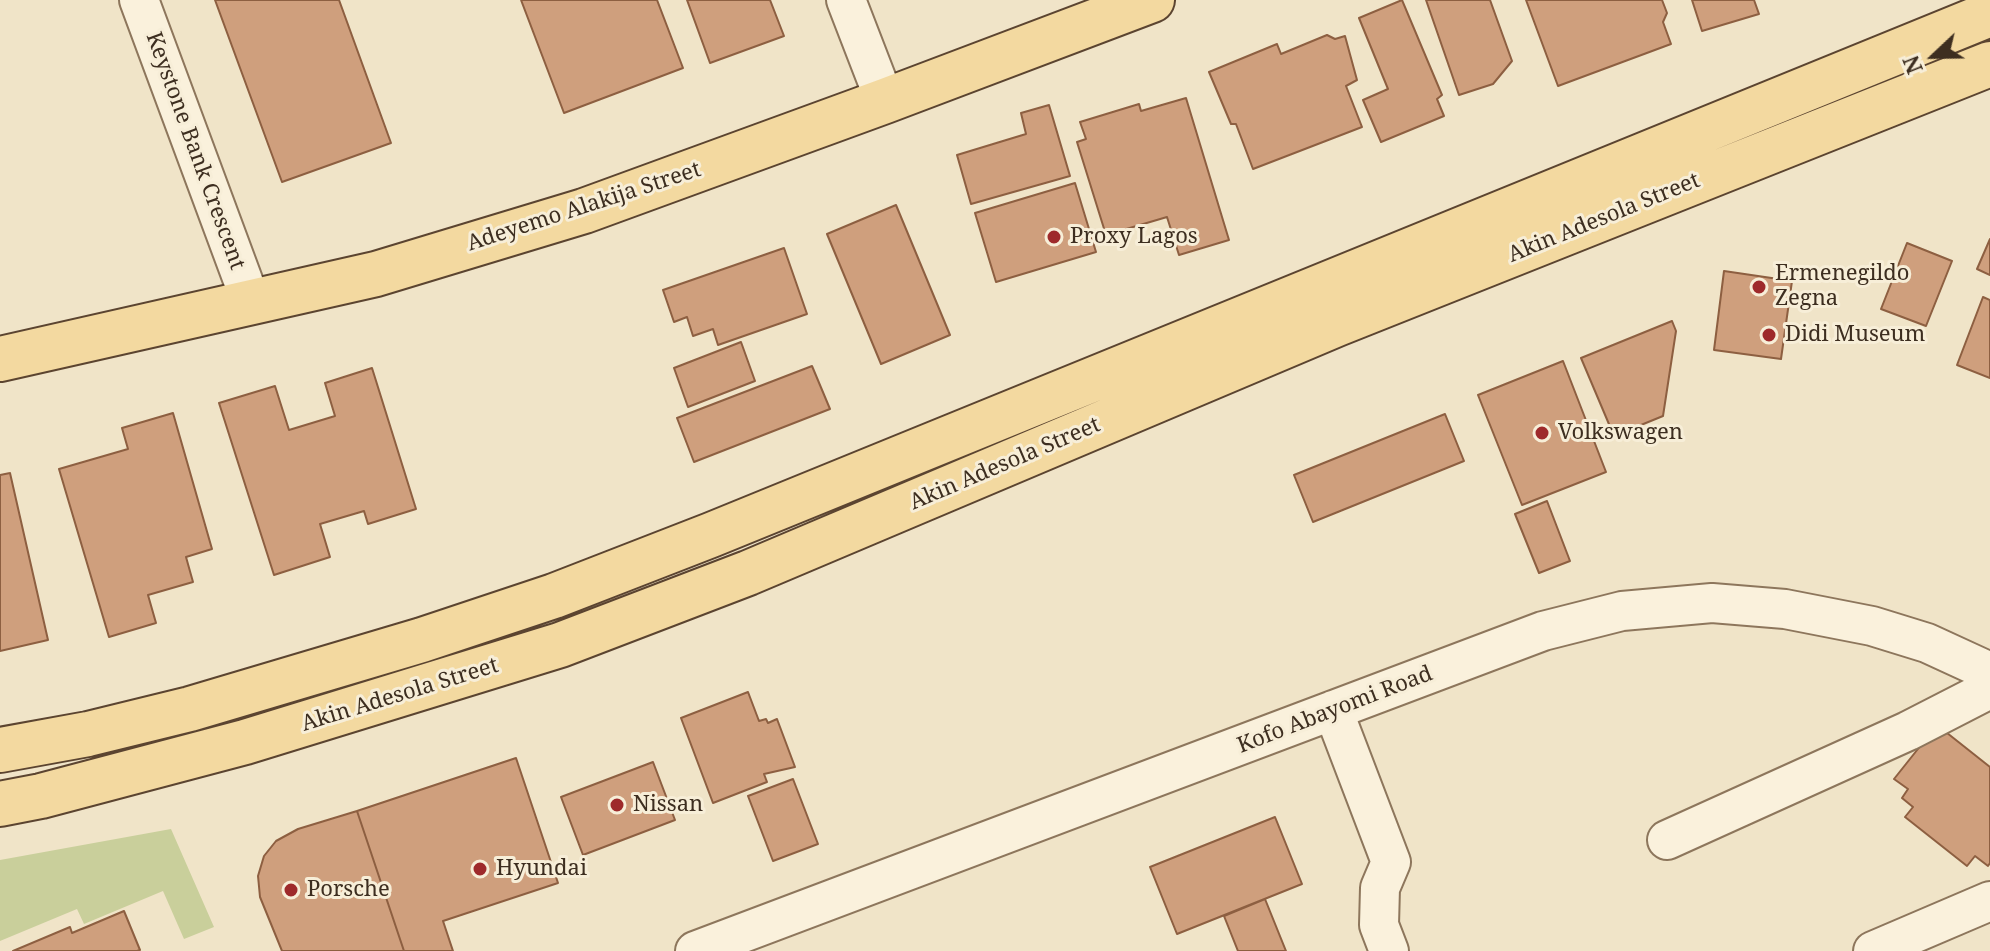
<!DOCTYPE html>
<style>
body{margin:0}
#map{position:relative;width:1990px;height:951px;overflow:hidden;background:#f0e4c8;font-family:"Noto Serif",serif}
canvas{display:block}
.north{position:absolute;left:1894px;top:16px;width:80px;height:80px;-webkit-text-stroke:6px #f7eed8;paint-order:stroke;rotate:248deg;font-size:22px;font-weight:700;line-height:32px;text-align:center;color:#3d2e20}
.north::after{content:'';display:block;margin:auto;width:28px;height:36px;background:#3d2e20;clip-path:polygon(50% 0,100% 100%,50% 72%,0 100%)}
</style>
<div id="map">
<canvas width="1990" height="951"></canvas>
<div class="north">N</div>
</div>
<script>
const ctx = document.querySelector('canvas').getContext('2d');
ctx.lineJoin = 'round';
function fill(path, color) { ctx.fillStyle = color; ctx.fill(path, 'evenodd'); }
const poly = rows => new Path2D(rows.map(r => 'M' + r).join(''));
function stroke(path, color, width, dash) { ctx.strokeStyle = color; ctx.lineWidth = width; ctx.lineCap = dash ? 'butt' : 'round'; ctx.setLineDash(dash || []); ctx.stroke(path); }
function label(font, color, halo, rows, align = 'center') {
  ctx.font = font + ' "Noto Serif",serif'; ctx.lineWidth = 6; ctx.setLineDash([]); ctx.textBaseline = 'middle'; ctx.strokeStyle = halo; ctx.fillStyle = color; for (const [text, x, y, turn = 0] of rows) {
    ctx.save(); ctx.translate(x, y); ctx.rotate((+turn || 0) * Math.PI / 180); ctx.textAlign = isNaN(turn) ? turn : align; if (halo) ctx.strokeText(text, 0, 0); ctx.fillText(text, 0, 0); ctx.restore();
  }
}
fill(poly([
 [171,829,214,927,184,939,163,891,84,924,77,909,0,941,0,860]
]), '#c9cf9b');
const building = poly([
 [215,0,339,0,391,143,282,182,215,0],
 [521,0,657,0,683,68,564,113,521,0],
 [687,0,770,0,784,36,710,63,687,0],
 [1402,0,1442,95,1437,99,1444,116,1381,142,1363,100,1388,89,1359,18,1402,0],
 [1426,0,1490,0,1512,61,1493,84,1459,95,1426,0],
 [1526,0,1662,0,1667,13,1663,22,1671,44,1558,86,1526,0],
 [1692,0,1754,0,1759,14,1702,31,1692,0],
 [1327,35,1335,39,1345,36,1357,80,1346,86,1362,127,1253,169,1236,124,1231,124,1209,72,1277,44,1281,54,1327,35],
 [1186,98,1229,240,1179,255,1167,217,1106,235,1077,142,1086,139,1080,122,1139,104,1141,111,1186,98],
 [1049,105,1070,176,971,204,957,155,1026,134,1021,113,1049,105],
 [1075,183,1096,252,996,282,975,213,1075,183],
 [896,205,950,335,881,364,827,234,896,205],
 [1990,239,1990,275,1977,269,1990,239],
 [1907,243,1952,261,1926,326,1881,309,1907,243],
 [784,248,807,314,718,345,713,329,693,336,687,317,674,322,663,290,784,248],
 [1724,271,1792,281,1781,359,1714,350,1724,271],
 [1983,297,1990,300,1990,378,1957,365,1983,297],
 [1672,321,1676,331,1663,416,1614,436,1581,358,1672,321],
 [741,342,755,381,688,407,674,368,741,342],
 [1563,361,1606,472,1522,505,1478,395,1563,361],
 [812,366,830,409,694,462,677,418,812,366],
 [372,368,416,509,368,524,364,511,320,524,330,557,274,575,219,403,275,386,289,430,335,416,325,383,372,368],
 [173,413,212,549,186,557,193,582,148,595,156,623,109,637,59,469,128,449,122,428,173,413],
 [1445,414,1464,461,1313,522,1294,475,1445,414],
 [10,473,48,640,0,651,0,475,10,473],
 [1547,501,1570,561,1539,573,1515,514,1547,501],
 [748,692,759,721,766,719,768,723,777,719,795,767,764,774,767,782,713,803,681,718,748,692],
 [1937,725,1990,767,1990,863,1988,866,1975,856,1967,866,1905,817,1913,807,1902,798,1908,789,1894,779,1937,725],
 [516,758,558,883,443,921,453,951,404,951,357,811,516,758],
 [653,762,675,820,583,855,561,797,653,762],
 [793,779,818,844,773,861,748,796,793,779],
 [357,811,404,951,282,951,260,897,258,876,264,856,276,841,298,829,357,811],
 [1275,817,1302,884,1177,934,1150,867,1275,817],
 [1265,899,1286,951,1238,951,1224,916,1265,899],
 [124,911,140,950,137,951,13,951,70,927,72,933,124,911]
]);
fill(building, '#cf9f7d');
stroke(building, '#8d5f41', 2);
const minor = poly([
 [139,0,251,302],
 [846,0,885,101],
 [1333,710,1391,862,1380,888,1379,925,1389,951],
 [1667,840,1908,731,1990,689],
 [695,951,1543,631,1622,611,1712,603,1785,609,1872,626,1927,643,1990,672],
 [1873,951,1990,901]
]);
const major = poly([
 [0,359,376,274,584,211,885,101,1152,0],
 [0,750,88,734,190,709,422,640,554,596,711,535,1990,14],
 [0,804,41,796,245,742,560,645,748,573,1337,324,1990,64]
]);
stroke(minor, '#8d765c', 42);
stroke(major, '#5b4430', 48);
stroke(minor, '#faf1dc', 38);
stroke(major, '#f3d9a0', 44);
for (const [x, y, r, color] of [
 [1054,237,8,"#9e2a2b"],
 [1759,287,8,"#9e2a2b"],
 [1769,335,8,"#9e2a2b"],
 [1542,433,8,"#9e2a2b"],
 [617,805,8,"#9e2a2b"],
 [480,869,8,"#9e2a2b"],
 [291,890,8,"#9e2a2b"]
]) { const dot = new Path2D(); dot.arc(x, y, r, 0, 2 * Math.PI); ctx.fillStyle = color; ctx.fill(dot); stroke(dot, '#f7eed8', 3); }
label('22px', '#3d2e20', '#f7eed8', [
 ["Keystone Bank Crescent",195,151,70],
 ["Adeyemo Alakija Street",584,207,-18],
 ["Akin Adesola Street",1604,218,-22],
 ["Akin Adesola Street",1005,464,-23],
 ["Akin Adesola Street",400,695,-17],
 ["Kofo Abayomi Road",1335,710,-21]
]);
label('22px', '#3d2e20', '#f7eed8', [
 ["Proxy Lagos",1070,237],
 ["Ermenegildo",1775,274],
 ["Zegna",1775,299],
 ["Didi Museum",1785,335],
 ["Volkswagen",1558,433],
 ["Nissan",633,805],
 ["Hyundai",496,869],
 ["Porsche",307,890]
], 'left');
</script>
